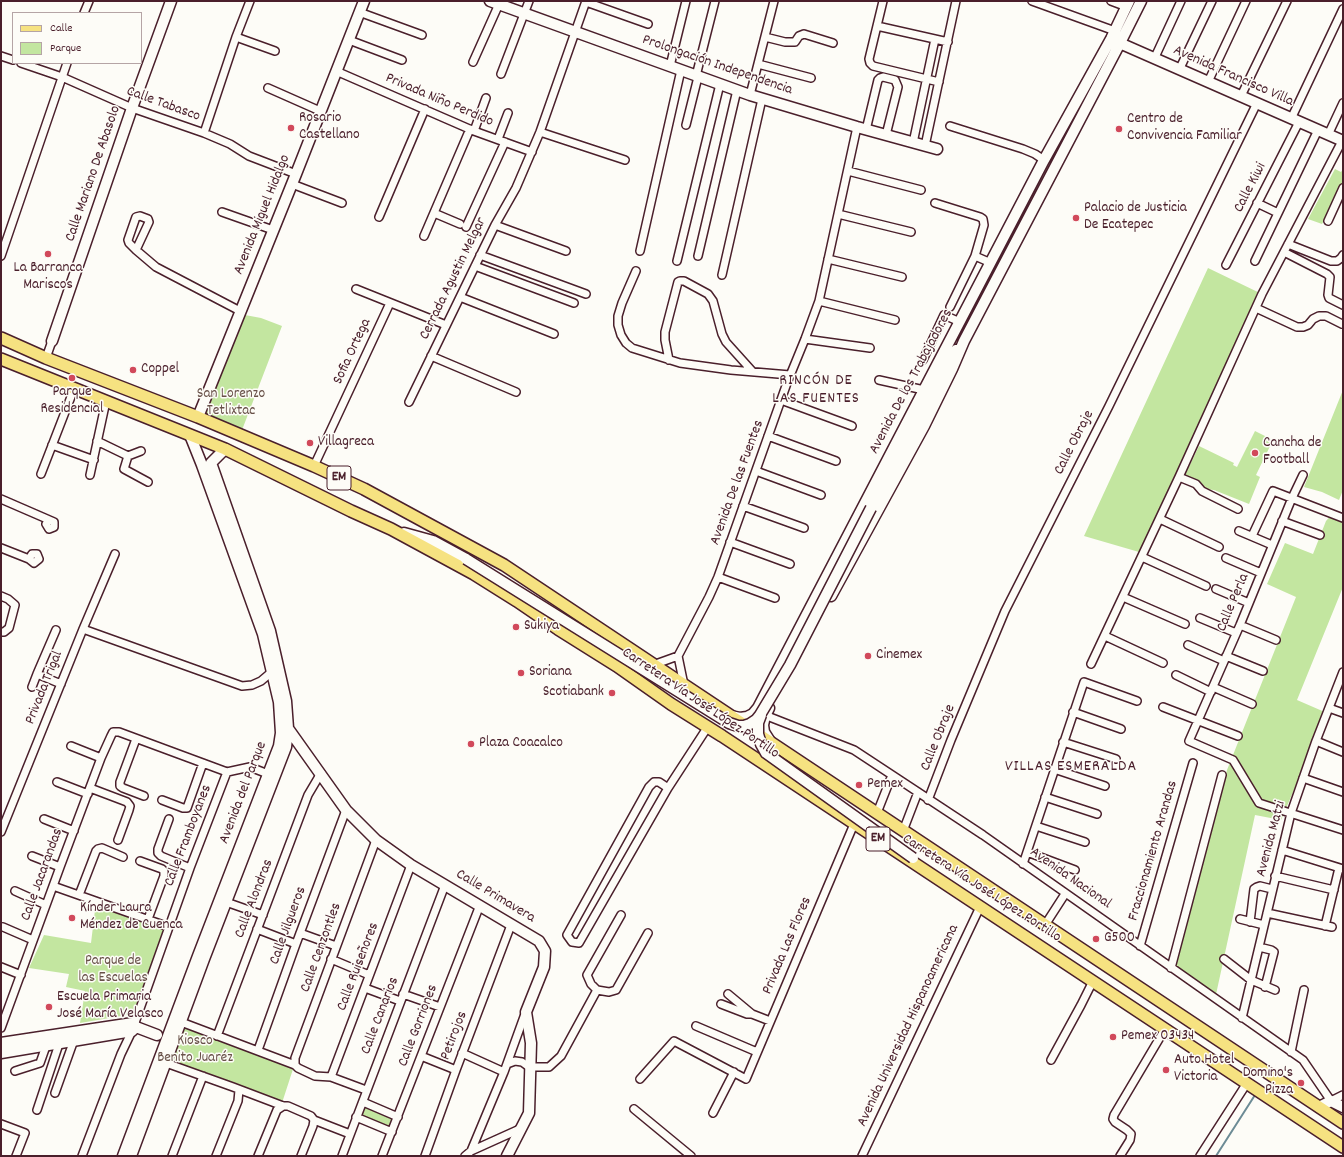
<!DOCTYPE html>
<meta charset="utf-8">
<style>
body{margin:0}
#map{position:relative;width:1344px;height:1157px;overflow:hidden;background:#fdfcf7;font-family:Dekko,sans-serif}
canvas{display:block}
.frame{position:absolute;inset:0;border:2px solid #4a1f2b;pointer-events:none}
.legend{position:absolute;left:12px;top:12px;width:130px;height:52px;box-sizing:border-box;background:#fdfcf7;border:1px solid #b5a4a5;margin:0;padding:5px 7px;list-style:none;font-size:12px;color:#4a1f2b}
.legend li{display:flex;align-items:center;gap:8px;height:20px}
.legend b{width:20px;border:1px solid #b5a4a5}
</style>
<div id="map">
<canvas width="1344" height="1157"></canvas>
<div class="frame"></div>
<ul class="legend">
<li><b style="height:5px;background:#f6e281"></b>Calle</li>
<li><b style="height:11px;background:#c3e6a0"></b>Parque</li>
</ul>
</div>
<script>
const ctx = document.querySelector('canvas').getContext('2d');
ctx.lineJoin = 'round';
function fill(path, color) { ctx.fillStyle = color; ctx.fill(path, 'evenodd'); }
const poly = rows => new Path2D(rows.map(r => 'M' + r).join(''));
function stroke(path, color, width, dash) { ctx.strokeStyle = color; ctx.lineWidth = width; ctx.lineCap = dash ? 'butt' : 'round'; ctx.setLineDash(dash || []); ctx.stroke(path); }
function label(font, color, halo, rows, align = 'center') {
  ctx.font = font + ' Dekko,sans-serif'; ctx.lineWidth = 3; ctx.setLineDash([]); ctx.textBaseline = 'middle'; ctx.strokeStyle = halo; ctx.fillStyle = color; for (const [text, x, y, turn = 0] of rows) {
    ctx.save(); ctx.translate(x, y); ctx.rotate((+turn || 0) * Math.PI / 180); ctx.textAlign = isNaN(turn) ? turn : align; if (halo) ctx.strokeText(text, 0, 0); ctx.fillText(text, 0, 0); ctx.restore();
  }
}
fill(poly([
 [1335,169,1341,172,1343,169,1343,183,1322,224,1308,219],
 [1208,268,1264,295,1195,443,1191,441,1139,552,1084,536],
 [245,315,261,318,282,326,242,430,209,417,206,412],
 [1343,390,1343,490,1339,500,1322,492,1304,487],
 [1255,431,1273,440,1256,475,1260,477,1249,504,1214,490,1204,489,1194,479,1185,475,1199,446,1234,463,1233,465,1237,467],
 [1333,513,1343,514,1343,587,1297,700,1327,713,1281,820,1255,815,1215,999,1174,970,1227,770,1296,597,1267,584,1285,543,1313,554,1326,521],
 [96,902,169,927,133,1014,80,1023,85,991,66,987,69,974,29,968,44,935,91,943],
 [181,1022,294,1066,281,1106,166,1063],
 [363,1102,398,1117,392,1132,356,1117]
]), '#c3e6a0');
stroke(poly([
 [1216,1156,1255,1095]
]), '#6c8b95', 2);
const street = poly([
 [883,1,869,59,870,63,873,66,939,82],
 [1032,1,1115,31],
 [1111,1,1127,7],
 [586,2,648,24],
 [359,12,422,35],
 [84,13,89,1],
 [877,26,948,42],
 [236,37,275,51],
 [765,37,785,42,795,42,799,36,804,34,833,43],
 [349,40,402,60],
 [1156,55,1181,1],
 [1,56,13,60],
 [473,62,499,4],
 [21,63,62,77,132,108,204,133,230,144,249,156,296,174],
 [758,64,811,78],
 [670,66,686,1],
 [1181,66,1212,1],
 [336,71,474,131,532,152],
 [501,74,529,1],
 [696,76,715,1],
 [1208,82,1246,1],
 [268,88,320,111],
 [750,95,774,1],
 [1241,96,1287,1],
 [1291,119,1343,9],
 [686,125,698,77],
 [950,126,1023,149,1035,154,1044,160],
 [866,130,878,80,880,78,883,77,895,80,898,87,886,135],
 [474,131,486,98],
 [540,132,625,160],
 [204,133,236,37,250,1],
 [1328,135,1343,103],
 [498,139,508,113],
 [913,143,935,39],
 [925,146,956,1],
 [848,171,921,190],
 [292,184,342,203],
 [935,203,980,217,983,219,984,225,975,256,950,307],
 [1257,203,1278,213],
 [222,212,273,230],
 [434,213,460,224],
 [838,214,911,232],
 [379,217,425,109],
 [1328,221,1343,188],
 [495,225,566,251],
 [466,227,505,142],
 [424,236,470,129],
 [1288,244,1331,261,1337,261,1341,258,1343,255],
 [136,250,149,222,148,219,140,216,136,217,128,240,129,243,136,250,156,267,240,311],
 [640,251,681,70],
 [1284,252,1327,274,1330,277,1328,295,1329,298,1343,305],
 [480,255,586,294],
 [1,256,67,63],
 [698,256,737,90],
 [975,256,991,263],
 [828,259,902,277],
 [677,261,720,84],
 [1255,261,1318,130],
 [1226,265,1299,122],
 [475,266,574,303],
 [636,271,622,303,618,316,618,325,621,335,626,343,632,348,680,363,731,370,790,375],
 [722,275,762,99],
 [356,289,446,325],
 [460,297,554,334],
 [819,301,895,320],
 [1256,308,1297,327,1303,327,1308,325,1313,319,1319,316,1326,316,1342,324],
 [805,339,870,348],
 [431,356,516,392],
 [46,358,52,341],
 [669,360,665,340,665,332,678,282,680,281,684,281,708,294,713,301,722,334,726,342,753,372],
 [923,360,944,315,960,322],
 [879,380,924,390],
 [781,400,852,426],
 [409,402,495,225,516,188,540,132,586,1],
 [768,436,836,461],
 [97,441,128,456,141,451],
 [52,445,94,460],
 [128,456,124,469,148,482],
 [314,466,390,303],
 [756,471,821,495],
 [41,474,74,389],
 [90,475,106,401],
 [1303,475,1292,498,1240,625,1189,741,1233,760,1259,803,1343,830],
 [1179,477,1196,484,1202,491,1238,509],
 [1,499,54,522,54,527,49,529,46,524,49,520],
 [743,506,804,528],
 [1160,519,1219,547],
 [1282,521,1320,535],
 [1239,531,1272,545],
 [1252,536,1273,491,1343,518],
 [730,542,790,564],
 [1,548,29,559,34,563,39,559,37,554,32,554,29,559],
 [1142,557,1206,586],
 [1226,558,1261,573],
 [718,577,775,598],
 [1216,589,1249,603],
 [1,596,8,599,15,605,9,628,4,632,1,632],
 [1123,597,1185,624],
 [1200,618,1236,633],
 [1240,625,1276,640],
 [83,629,242,686,252,685,261,681,274,670],
 [56,630,37,674,61,684],
 [1105,636,1163,663],
 [1188,645,1224,661],
 [1226,656,1263,671],
 [1091,664,1179,477,1262,294,1342,141],
 [653,665,678,656],
 [1176,675,1211,692],
 [684,685,678,656,709,597,718,577,787,383,805,339,819,301,857,127],
 [32,687,37,674],
 [1213,687,1252,704],
 [1163,707,1238,736],
 [1329,708,1343,713],
 [1073,712,1121,729],
 [762,714,854,750,892,775,983,835,1303,1060,1331,1101,1343,1095],
 [136,739,120,782,120,786,123,788,144,796],
 [1316,741,1343,752],
 [1063,742,1116,759],
 [71,746,101,758],
 [1054,769,1105,786],
 [1303,778,1343,792],
 [57,782,88,794],
 [90,788,127,802,130,806,129,810,118,840],
 [668,788,579,943,572,942,567,935,649,787,654,782,659,782,668,788,707,728],
 [1045,797,1097,814],
 [162,800,183,808,187,808,203,763],
 [928,800,951,740,1005,611,1109,406,1257,103],
 [877,813,892,775],
 [44,819,74,831],
 [169,819,158,849,158,853,161,856,190,868],
 [1036,826,1085,842],
 [903,831,918,792],
 [1,832,83,629,115,554],
 [1282,850,1343,869],
 [1027,852,1075,870],
 [32,856,60,867],
 [140,861,162,869,164,871,164,876,148,919],
 [1023,864,1084,682,1137,701],
 [1275,876,1334,890],
 [53,886,169,927],
 [15,891,46,905],
 [79,895,96,851,98,849,102,848,123,857],
 [226,902,263,915],
 [1267,913,1332,927],
 [621,915,587,975,591,984,597,990,609,992,616,990,648,933],
 [1240,919,1264,925],
 [1250,922,1254,889,1257,887,1260,886,1272,889],
 [1045,925,1065,894],
 [1325,926,1339,868],
 [3,927,33,940],
 [257,929,296,944],
 [300,933,336,946],
 [1140,946,1193,763],
 [1259,947,1271,950,1274,952,1265,987],
 [331,959,369,975],
 [1224,959,1251,980,1275,990],
 [1,967,21,975],
 [1171,968,1222,775],
 [365,988,400,1001],
 [403,994,440,1007],
 [728,994,752,1014],
 [721,1004,747,1014,752,1014,770,1021],
 [1242,1018,1291,813,1316,741,1343,672],
 [181,1022,295,1065,298,1068,315,1076,331,1077,366,1090],
 [696,1026,757,1052],
 [1,1028,60,867,101,758,111,736,113,732,119,732,227,772,250,767,268,774],
 [217,1036,308,795,321,773],
 [258,1050,296,944,346,810],
 [1291,1052,1304,990],
 [462,1053,504,1072],
 [421,1056,456,1070],
 [1051,1060,1081,1005,1093,981],
 [166,1063,233,1087,283,1106,288,1106,311,1116,314,1120,350,1134],
 [507,1064,515,1061,522,1062,529,1067,549,1067,561,1056,597,990],
 [295,1065,295,1058,376,840],
 [15,1071,40,1063,46,1046],
 [331,1077,411,865],
 [640,1079,674,1041,746,1079,854,824],
 [55,1093,74,1040],
 [363,1102,398,1117],
 [634,1109,691,1156],
 [37,1110,59,1044],
 [713,1113,734,1072],
 [356,1117,392,1132],
 [1,1124,25,1133,16,1156],
 [471,1151,504,1072,525,1014],
 [82,1156,121,1054,132,1031,190,868,227,772],
 [172,1156,203,1076],
 [216,1156,238,1101,239,1090],
 [258,1156,277,1110,283,1106],
 [301,1156,313,1126,314,1120],
 [342,1156,445,885],
 [382,1156,480,905],
 [425,1156,456,1070,511,925],
 [465,1156,471,1151,522,1128],
 [862,1156,980,907],
 [1120,1156,1130,1140,1131,1134,1127,1130,1115,1122,1113,1119,1114,1115,1165,1029],
 [1200,1156,1247,1083]
]);
const secondary = poly([
 [490,1,750,95,857,127,937,149],
 [1115,41,1343,141],
 [52,341,132,108,171,1],
 [198,417,296,174,364,1],
 [872,507,945,364,956,350],
 [404,533,433,541,466,559],
 [831,596,924,426,952,369,964,341,1120,43,1141,1],
 [769,708,765,716,763,725,764,732,771,743],
 [731,716,740,718,747,717,753,714,758,708,1044,160,1111,39,1129,1],
 [287,727,346,810,376,840,411,865,539,941,545,951,544,967,526,1012,531,1043,529,1113,507,1156],
 [1,1043,133,1023,136,1027,157,1035],
 [1,1053,132,1031,136,1027],
 [1319,1107,1331,1101,1343,1107],
 [123,1156,198,956,279,746,281,733,279,702,263,634,202,465,190,435],
 [131,1156,204,959,286,747,288,728,286,701,270,631,211,463,225,449]
]);
const primary = poly([
 [1,338,46,358,198,417,314,466,364,489,504,565,1343,1123],
 [1,359,225,449,351,511,391,529,474,574,517,601,558,629,617,666,671,704,722,736,1343,1147]
]);
stroke(street, '#4a1f2b', 10);
stroke(secondary, '#4a1f2b', 13);
stroke(primary, '#4a1f2b', 14);
stroke(street, '#fdfcf7', 7);
stroke(secondary, '#fdfcf7', 10);
stroke(primary, '#f6e281', 11);
const secondaryBridge = poly([
 [466,559,729,723,738,726,744,726,750,724,756,720,760,715,790,665,871,508],
 [761,715,758,723,758,734,761,744,766,753,913,858]
]);
stroke(secondaryBridge, '#4a1f2b', 13, []);
stroke(secondaryBridge, '#fdfcf7', 10);
for (const [x, y, r, color] of [
 [291,128,4,"#d1495b"],
 [1119,129,4,"#d1495b"],
 [1076,218,4,"#d1495b"],
 [48,254,4,"#d1495b"],
 [133,370,4,"#d1495b"],
 [72,378,4,"#d1495b"],
 [310,443,4,"#d1495b"],
 [1255,453,4,"#d1495b"],
 [516,627,4,"#d1495b"],
 [868,656,4,"#d1495b"],
 [521,673,4,"#d1495b"],
 [612,693,4,"#d1495b"],
 [471,744,4,"#d1495b"],
 [859,785,4,"#d1495b"],
 [72,918,4,"#d1495b"],
 [1096,939,4,"#d1495b"],
 [49,1007,4,"#d1495b"],
 [1113,1037,4,"#d1495b"],
 [1166,1070,4,"#d1495b"],
 [1301,1083,4,"#d1495b"]
]) { const dot = new Path2D(); dot.arc(x, y, r, 0, 2 * Math.PI); ctx.fillStyle = color; ctx.fill(dot); stroke(dot, '#fdfcf7', 1.5); }
for (const [x, y, w] of [
 [339,478,24],
 [878,839,24]
]) { const box = new Path2D(); box.roundRect(x - w / 2, y - 12, w, 24, 3); ctx.fillStyle = '#fdfcf7'; ctx.fill(box); stroke(box, '#4a1f2b', 1); }
label('bold 14px', '#4a1f2b', null, [
 ["EM",339,478],
 ["EM",878,839]
]);
label('15px', '#4a1f2b', '#fdfcf7', [
 ["Prolongación Independencia",717,66,19],
 ["Avenida Francisco Villa",1233,77,24],
 ["Privada Niño Perdido",439,101,23],
 ["Calle Tabasco",163,105,20],
 ["Calle Mariano De Abasolo",94,174,-71],
 ["Calle Kiwi",1251,188,-63],
 ["Avenida Miguel Hidalgo",263,215,-68],
 ["Cerrada Agustin Melgar",454,279,-64],
 ["Sofia Ortega",353,352,-65],
 ["Avenida De los Trabajadores",912,382,-62],
 ["Calle Obraje",1075,443,-63],
 ["Avenida De las Fuentes",738,483,-70],
 ["Calle Perla",1234,603,-67],
 ["Privada Trigal",45,688,-68],
 ["Carretera Vía José López Portillo",700,704,34],
 ["Calle Obraje",939,738,-68],
 ["Avenida del Parque",244,793,-69],
 ["Calle Framboyanes",189,836,-69],
 ["Avenida Matzi",1272,839,-75],
 ["Fraccionamiento Arandas",1154,851,-74],
 ["Calle Jacarandas",43,875,-70],
 ["Avenida Nacional",1070,879,35],
 ["Carretera Vía José López Portillo",981,889,33],
 ["Calle Primavera",495,897,31],
 ["Calle Alondras",255,899,-69],
 ["Calle Jilgueros",289,926,-70],
 ["Privada Las Flores",788,946,-67],
 ["Calle Cenzontles",322,948,-70],
 ["Calle Ruiseñores",359,967,-69],
 ["Calle Canarios",381,1016,-69],
 ["Calle Gorriones",419,1026,-69],
 ["Avenida Universidad Hispanoamericana",909,1026,-65],
 ["Petirojos",455,1036,-69]
]);
label('15px', '#4a1f2b', '#fdfcf7', [
 ["Rosario",299,119],
 ["Castellano",299,136],
 ["Centro de",1127,120],
 ["Convivencia Familiar",1127,137],
 ["Palacio de Justicia",1084,209],
 ["De Ecatepec",1084,226],
 ["La Barranca",48,269,"center"],
 ["Mariscos",48,286,"center"],
 ["Coppel",141,370],
 ["Parque",72,393,"center"],
 ["Residencial",72,410,"center"],
 ["Villagreca",318,443],
 ["Cancha de",1263,444],
 ["Football",1263,461],
 ["Sukiya",524,627],
 ["Cinemex",876,656],
 ["Soriana",529,673],
 ["Scotiabank",604,693,"right"],
 ["Plaza Coacalco",479,744],
 ["Pemex",867,785],
 ["Kínder Laura",80,909],
 ["Méndez de Cuenca",80,926],
 ["G500",1104,939],
 ["Escuela Primaria",57,998],
 ["José María Velasco",57,1015],
 ["Pemex 03434",1121,1037],
 ["Auto Hotel",1174,1061],
 ["Victoria",1174,1078],
 ["Domino's",1293,1074,"right"],
 ["Pizza",1293,1091,"right"]
], 'left');
label('15px', '#685148', '#fdfcf7', [
 ["San Lorenzo",231,395],
 ["Tetlixtac",231,412],
 ["Parque de",113,962],
 ["las Escuelas",113,979],
 ["Kiosco",195,1042],
 ["Benito Juaréz",195,1059]
]);
ctx.letterSpacing = '1px';
label('16px', '#4a1f2b', '#fdfcf7', [
 ["RINCÓN DE",816,382],
 ["LAS FUENTES",816,400],
 ["VILLAS ESMERALDA",1071,768]
]);
ctx.letterSpacing = '0px';
</script>
